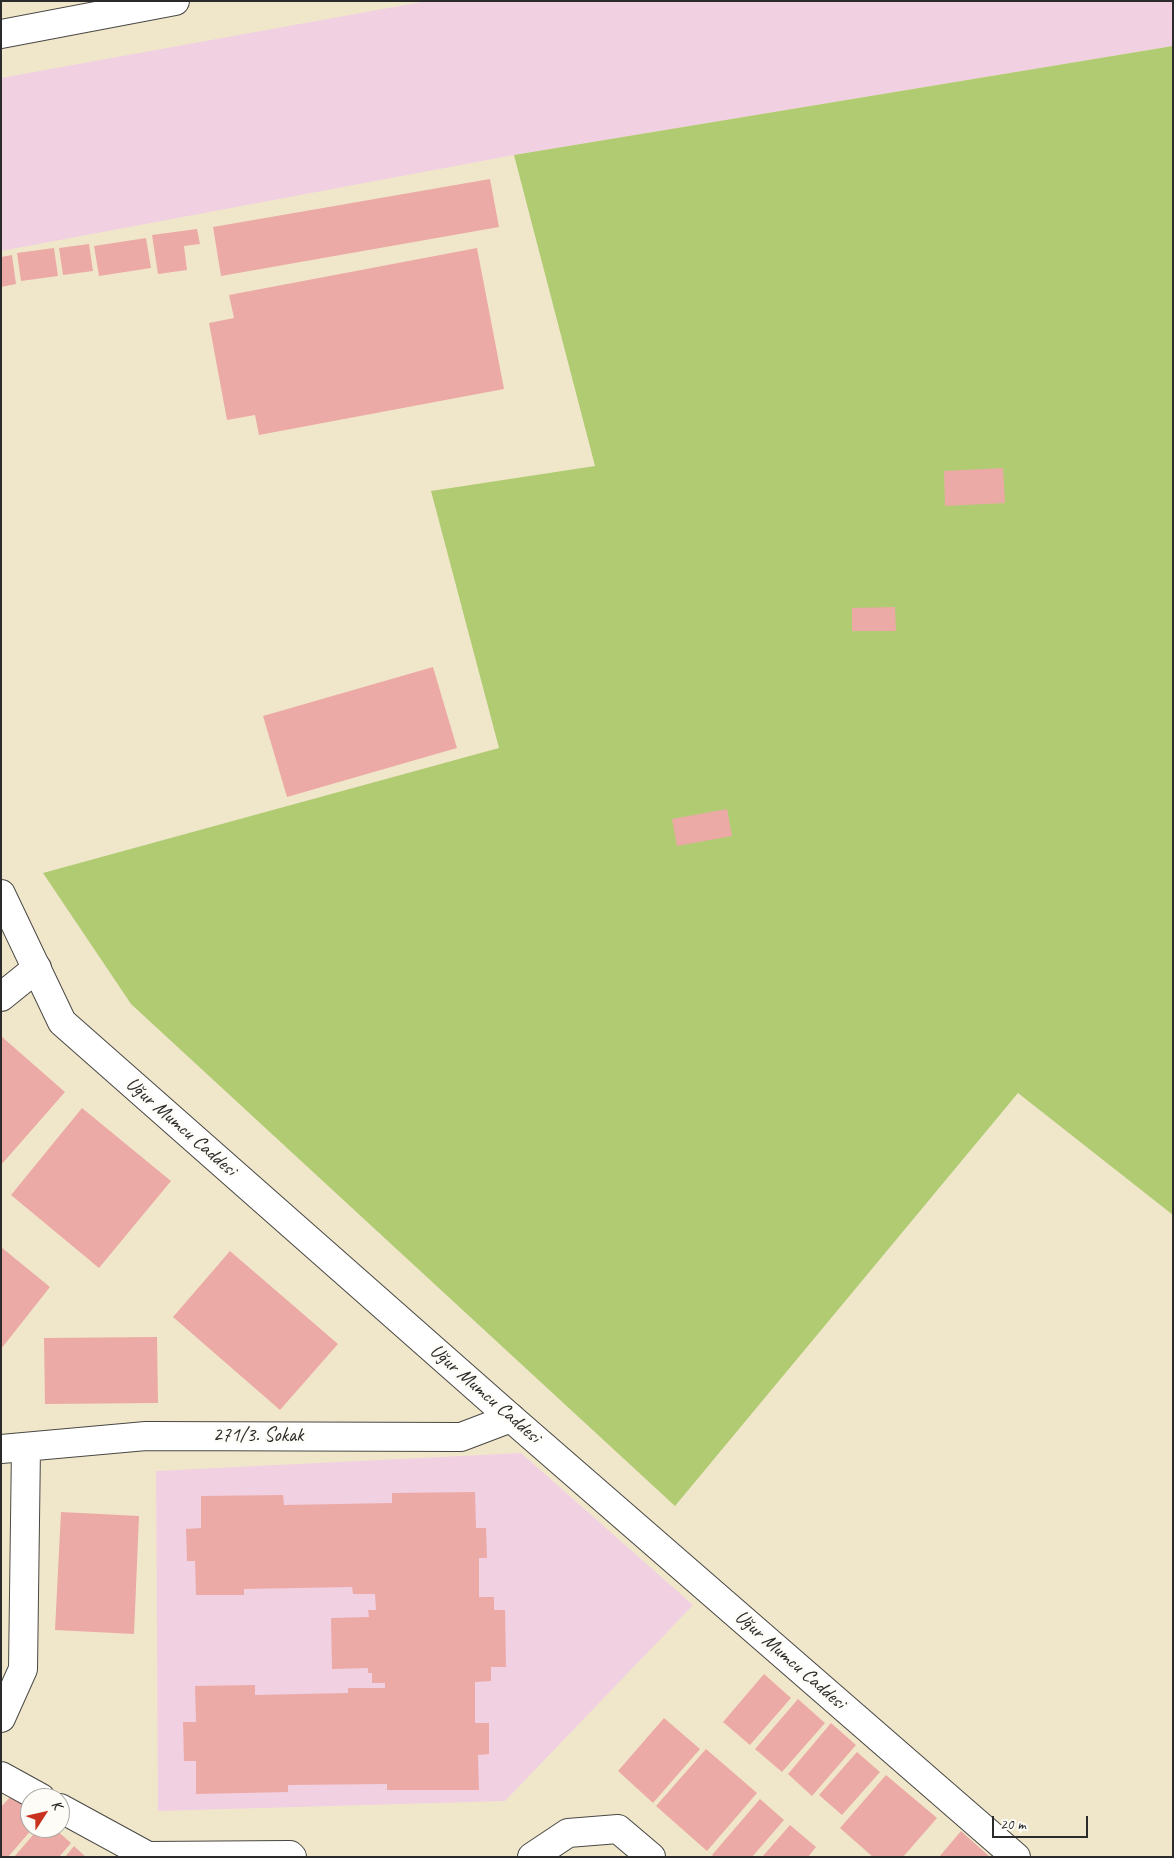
<!DOCTYPE html>
<meta charset="utf-8">
<style>
body{margin:0}
#map{position:relative;width:1174px;height:1858px;overflow:hidden;background:#f0e7cb;font-family:Caveat,sans-serif}
canvas{display:block}
.frame{position:absolute;inset:0;border:2px solid #2b2b2b;pointer-events:none}
.north{position:absolute;left:20px;top:1788px;width:50px;height:50px;box-sizing:border-box;background:#fdfcf7;border:1px solid #a9a8a5;border-radius:50%;rotate:55deg;font-size:14px;font-weight:700;line-height:20px;text-align:center;color:#2b2b2b}
.north::after{content:'';display:block;margin:auto;width:18px;height:22px;background:#c8321e;clip-path:polygon(50% 0,100% 100%,50% 72%,0 100%)}
.scale{position:absolute;left:992px;top:1816px;width:96px;height:22px;box-sizing:border-box;border:2px solid #2b2b2b;border-top:0;padding-left:6px;font-size:15px;line-height:18px;white-space:nowrap;color:#2b2b2b;-webkit-text-stroke:4px #fdfcf7;paint-order:stroke}
</style>
<div id="map">
<canvas width="1174" height="1858"></canvas>
<div class="frame"></div>
<div class="north">K</div>
<div class="scale">20 m</div>
</div>
<script>
const ctx = document.querySelector('canvas').getContext('2d');
ctx.lineJoin = 'round';
function fillPath(path, color) { ctx.fillStyle = color; ctx.fill(path, 'evenodd'); }
function stroke(path, color, width, dash) { ctx.strokeStyle = color; ctx.lineWidth = width; ctx.lineCap = dash ? 'butt' : 'round'; ctx.setLineDash(dash || []); ctx.stroke(path); }
function label(font, color, halo, rows, align = 'center') {
  ctx.font = font + ' Caveat,sans-serif'; ctx.lineWidth = 5; ctx.setLineDash([]); ctx.textBaseline = 'middle'; ctx.strokeStyle = halo; ctx.fillStyle = color; for (const [text, x, y, turn = 0] of rows) {
    ctx.save(); ctx.translate(x, y); ctx.rotate((+turn || 0) * Math.PI / 180); ctx.textAlign = isNaN(turn) ? turn : align; if (halo) ctx.strokeText(text, 0, 0); ctx.fillText(text, 0, 0); ctx.restore();
  }
}
const built = new Path2D(`
 M427,1H1173V46L514,155L1,251V78Z
 M521,1453L693,1605L505,1801L158,1811L156,1471Z`);
const green = new Path2D(`
 M1173,46V1215L1018,1093L675,1506L131,1004L43,873L499,748L431,491L595,466L514,155Z`);
const building = new Path2D(`
 M490,179L499,227L221,276L213,227Z
 M197,229L200,244L184,246L187,270L158,274L152,235Z
 M146,238L151,268L99,276L94,246Z
 M89,244L93,271L63,275L59,248Z
 M54,248L58,276L21,281L17,253Z
 M477,248L504,389L259,435L255,415L227,420L209,323L234,318L229,295Z
 M12,255L16,284L1,287V257Z
 M1003,468L1005,503L945,506L944,471Z
 M895,607L896,631H852V608Z
 M433,667L457,748L287,797L263,716Z
 M727,809L732,836L677,846L672,819Z
 M1,1036L65,1092L1,1165Z
 M82,1108L171,1181L99,1268L11,1195Z
 M1,1247L50,1287L1,1349Z
 M230,1251L338,1344L280,1410L173,1317Z
 M157,1337L158,1403L45,1404L44,1338Z
 M475,1492L476,1528H486L487,1558H479V1597H494V1610H505L506,1667H491V1681L475,1682V1723H489V1754L478,1755L479,1790H387V1784L288,1785V1792L196,1794V1761H184L183,1722H196L195,1686L255,1685V1695L348,1693V1688H385V1683H372V1673H368V1668L332,1669L331,1618L369,1617L368,1610H376L375,1594H353L352,1587L244,1589V1595H196L195,1561H187L186,1529L201,1528V1496L283,1495L284,1505L392,1503V1493Z
 M61,1512L139,1516L134,1634L55,1630Z
 M764,1674L791,1698L750,1745L723,1722Z
 M798,1699L825,1723L782,1772L755,1749Z
 M664,1718L700,1749L653,1803L618,1771Z
 M831,1723L856,1745L812,1796L788,1774Z
 M706,1749L757,1793L707,1851L656,1806Z
 M857,1752L880,1772L842,1815L819,1795Z
 M886,1775L937,1818L903,1857H873L840,1828Z
 M12,1795L30,1811V1828H33L8,1857H1V1807Z
 M760,1799L784,1820L752,1857H714L712,1855Z
 M790,1825L816,1847L808,1857H762Z
 M39,1828H54L71,1843L59,1857H14Z
 M961,1831L990,1857H939Z
 M74,1846L86,1857H65Z`);
const minor = new Path2D(`
 M1,34L175,1
 M1,997L37,968
 M1,1449L146,1436L461,1437L511,1418
 M1,1718L23,1669L26,1447
 M1,1776L41,1798
 M60,1808L148,1856L290,1855L292,1857
 M532,1857L568,1833L618,1829L651,1857`);
const major = new Path2D(`
 M1,894L62,1022L511,1418L1016,1857`);
const streetNames = [
 ["Uğur Mumcu Caddesi",181,1127,41],
 ["Uğur Mumcu Caddesi",485,1394,41],
 ["271/3. Sokak",258,1436],
 ["Uğur Mumcu Caddesi",790,1660,41]
];
fillPath(built, '#f1d0e2');
fillPath(green, '#b0cb72');
fillPath(building, '#ecaaa6');
stroke(minor, '#494743', 30);
stroke(major, '#494743', 30);
stroke(minor, '#fff', 28);
stroke(major, '#fff', 28);
label('20px', '#2b2b2b', '#fdfcf7', streetNames);
</script>
